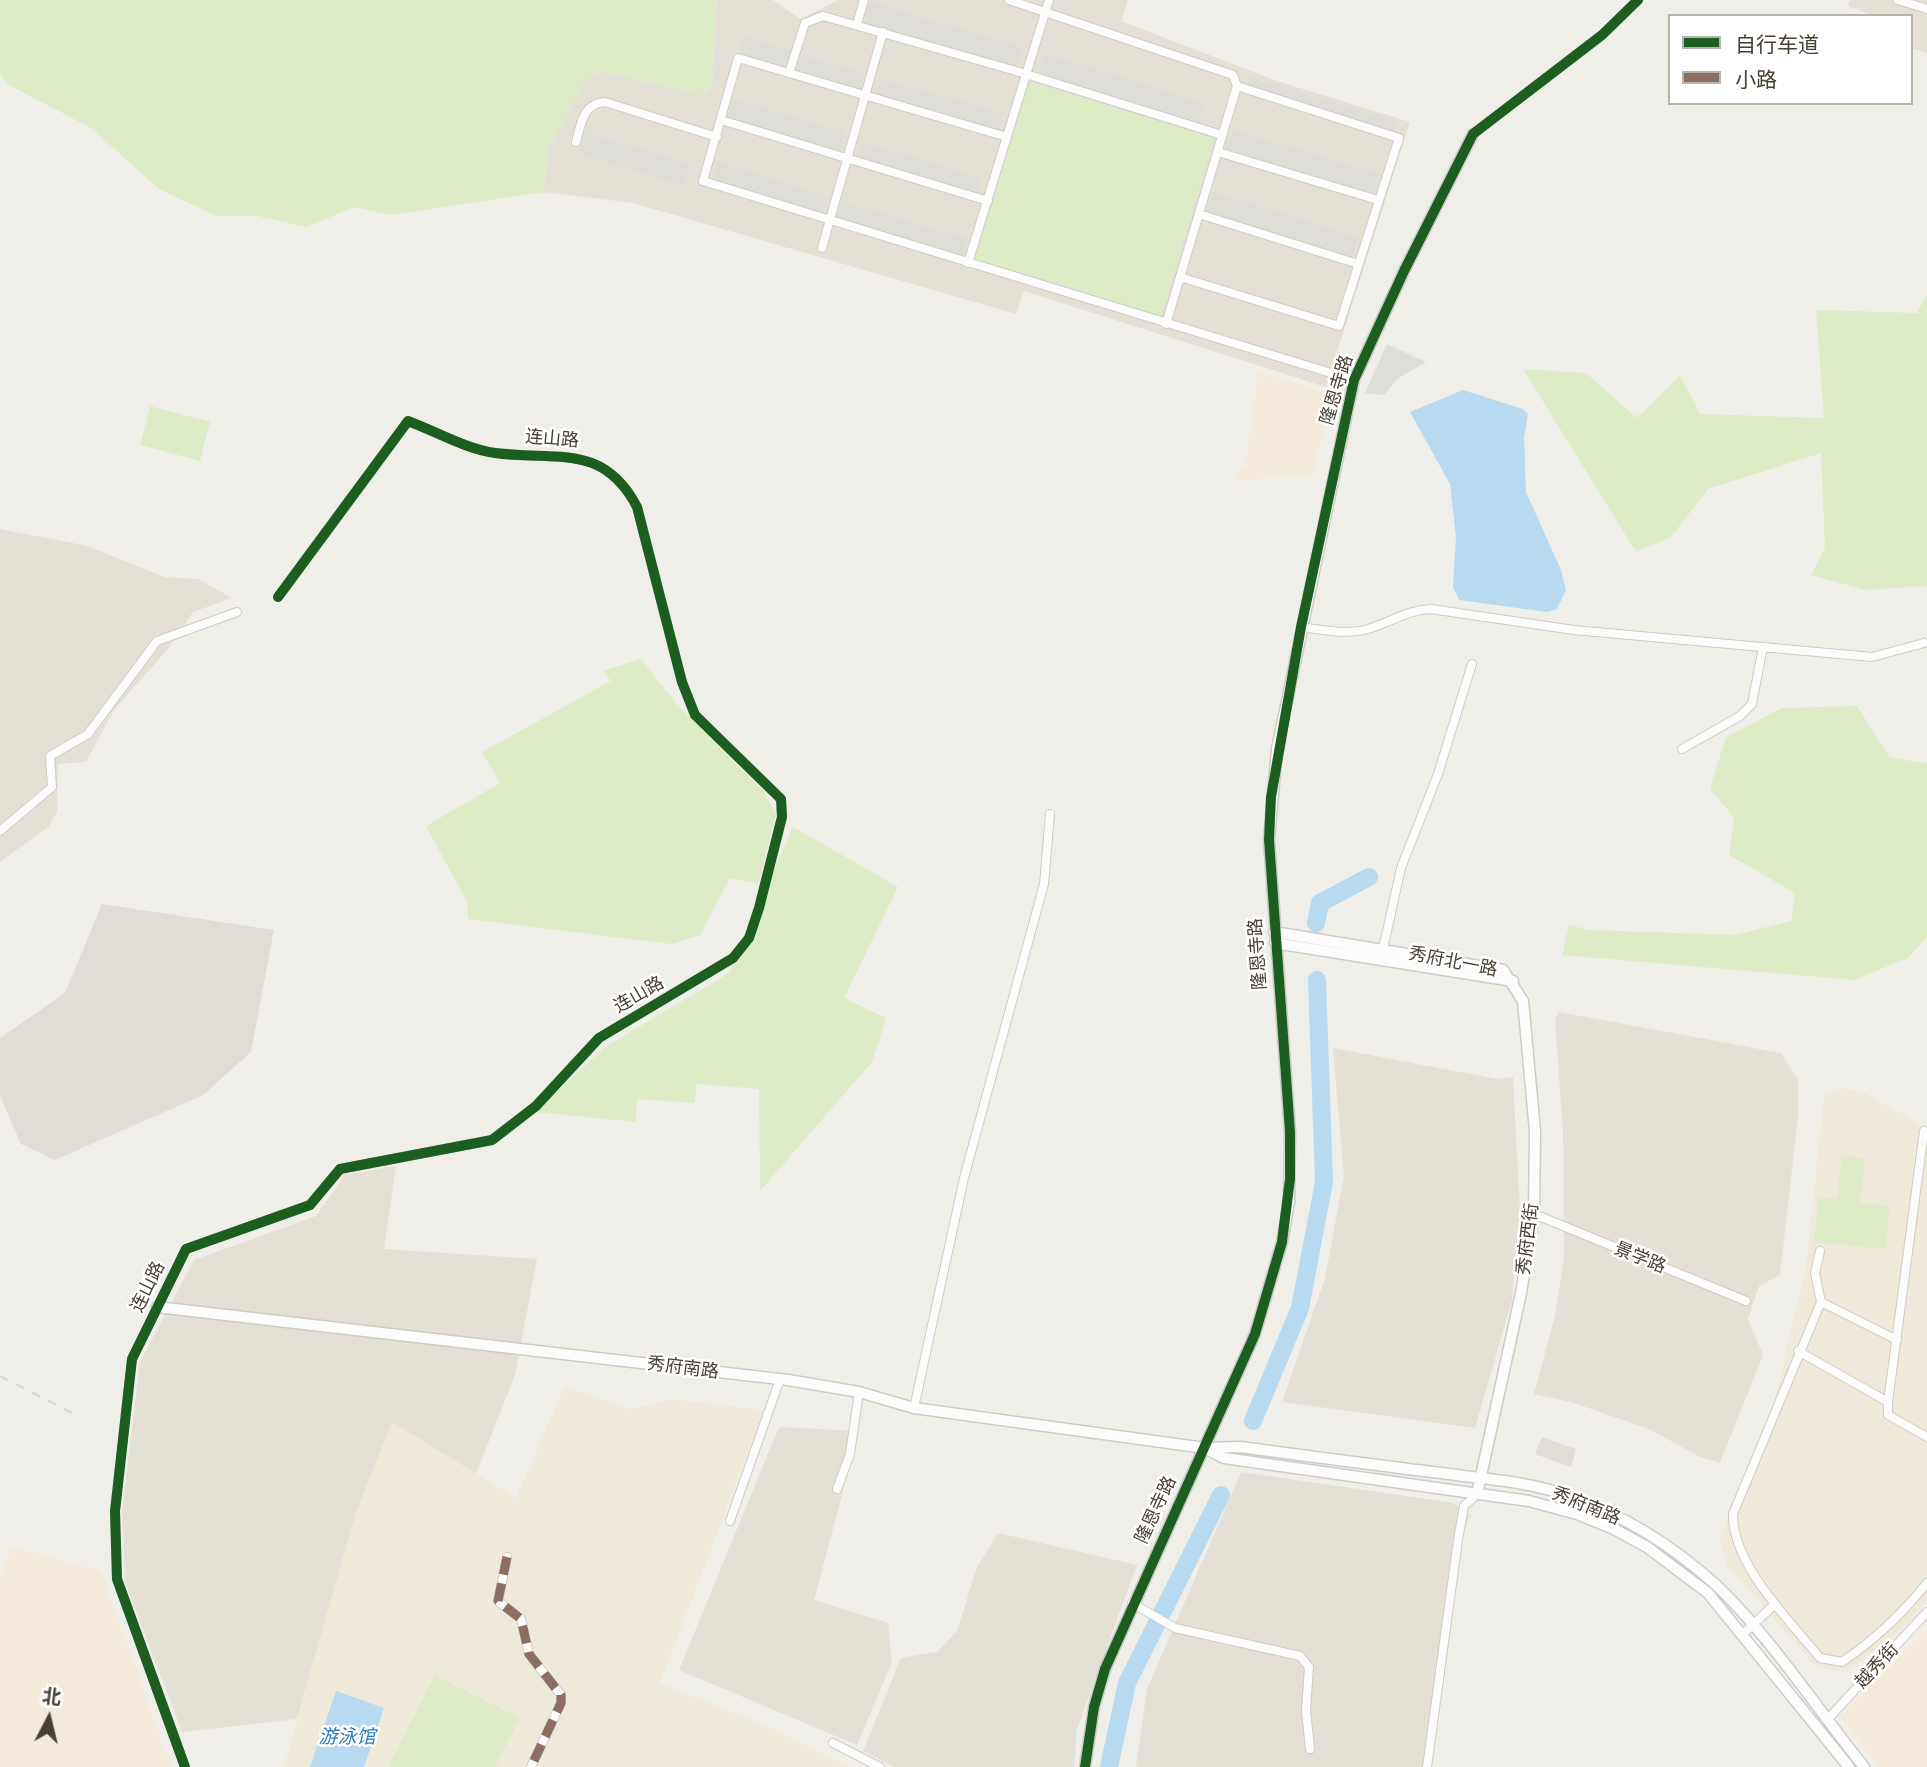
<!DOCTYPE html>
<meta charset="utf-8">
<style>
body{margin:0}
#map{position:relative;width:1927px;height:1767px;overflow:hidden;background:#f0eee8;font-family:Montserrat,"Noto Sans SC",sans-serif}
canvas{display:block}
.legend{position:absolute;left:1668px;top:14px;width:245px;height:91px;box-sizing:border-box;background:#fff;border:2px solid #b5b3ae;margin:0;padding:9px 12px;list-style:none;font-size:21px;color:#474035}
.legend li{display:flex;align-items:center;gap:14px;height:35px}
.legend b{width:35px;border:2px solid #b5b3ae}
.north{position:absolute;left:14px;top:1683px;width:70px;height:70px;-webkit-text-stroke:5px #fff;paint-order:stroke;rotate:7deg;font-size:19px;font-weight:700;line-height:28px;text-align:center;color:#474035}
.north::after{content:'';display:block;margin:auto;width:24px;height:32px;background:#474035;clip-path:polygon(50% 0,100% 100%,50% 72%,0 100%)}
</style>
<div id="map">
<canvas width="1927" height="1767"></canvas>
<ul class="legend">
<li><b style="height:9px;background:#1b5e20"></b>自行车道</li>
<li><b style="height:9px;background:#8d6e63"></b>小路</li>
</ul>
<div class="north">北</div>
</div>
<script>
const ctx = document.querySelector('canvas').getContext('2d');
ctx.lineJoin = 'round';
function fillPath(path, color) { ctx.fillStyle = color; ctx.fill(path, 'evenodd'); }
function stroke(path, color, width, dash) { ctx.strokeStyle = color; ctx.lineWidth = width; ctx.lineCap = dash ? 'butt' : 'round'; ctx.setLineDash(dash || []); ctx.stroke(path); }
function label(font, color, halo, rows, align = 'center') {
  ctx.font = font + ' Montserrat,"Noto Sans SC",sans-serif'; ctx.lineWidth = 5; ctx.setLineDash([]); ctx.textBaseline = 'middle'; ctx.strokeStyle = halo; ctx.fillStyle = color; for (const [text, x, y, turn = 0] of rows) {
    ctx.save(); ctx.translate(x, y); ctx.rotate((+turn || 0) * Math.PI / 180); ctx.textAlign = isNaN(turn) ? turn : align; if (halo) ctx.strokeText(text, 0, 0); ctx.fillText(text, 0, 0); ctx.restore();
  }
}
const residential = new Path2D(`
 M717,0H773L800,19L838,0H1128L1121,21L1277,81L1410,122L1326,387L1024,291L1016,314L633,203L544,192L547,152L585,79L602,71L702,95L712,86Z
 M1850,0H1927V53L1911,48V16H1874L1848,6Z
 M0,529L88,546L164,577L198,579L232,598L193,612L168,649L114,710L86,762L58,764L57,812L49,826L0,862Z
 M1559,1012L1781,1053L1798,1080V1116L1780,1275L1759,1286L1748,1319L1763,1355L1720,1463L1700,1457L1649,1429L1571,1402L1534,1394L1555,1316L1564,1256L1563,1132L1555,1018Z
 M1333,1048L1497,1079L1513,1077L1520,1213L1512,1300L1475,1428L1282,1402L1325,1278L1344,1176Z
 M396,1166L384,1249L537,1259L515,1375L476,1474L392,1423L356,1513L297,1719L182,1732L125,1582L122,1512L140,1362L194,1260L316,1216L345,1175Z
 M779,1427L859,1431L814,1600L888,1623L892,1662L857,1745L679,1670Z
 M1241,1472L1454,1503L1471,1515L1464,1530L1432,1767H1136L1147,1689Z
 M998,1533L1137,1565L1077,1729L1074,1767H894L863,1751L901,1658L937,1652L957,1631L977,1567Z`);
const commercial = new Path2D(`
 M1258,372L1332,394L1313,474L1232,481L1238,468L1245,469Z
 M12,1547L101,1571L171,1767H0V1579Z
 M1927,1629V1767H1880L1840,1717Z`);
const industrial = new Path2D(`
 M102,904L274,930L251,1052L203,1095L55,1160L21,1144L0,1096V1038L65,993Z
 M1542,1437L1576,1449L1571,1467L1535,1454Z`);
const education = new Path2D(`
 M1839,1088L1865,1093L1927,1128V1600L1904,1627L1847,1672L1817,1668L1727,1565L1720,1539L1774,1403L1806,1268L1824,1095Z
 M565,1386L630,1409L672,1399L764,1410L660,1683L780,1732L850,1767H284L356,1513L392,1422L516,1498Z`);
const green = new Path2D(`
 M0,0H717L712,86L702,95L602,71L585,79L547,152L544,192L390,215L354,207L306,227L258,216H216L159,189L91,128L7,84L0,74Z
 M1030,82L1214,138L1161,316L975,259Z
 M1927,294V586L1865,590L1811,575L1825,548L1821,453L1708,489L1671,537L1636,552L1523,369L1586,373L1637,418L1680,375L1700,414L1824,418L1816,310L1917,313Z
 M150,406L210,422L200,461L140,445Z
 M641,659L675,702L764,792L776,814L758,884L730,878L700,935L672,944L468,919L467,902L426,826L500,783L482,752L611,681L603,671Z
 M1857,706L1890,758L1927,763V937L1908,958L1854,980L1562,955L1569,925L1590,930L1734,935L1791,921L1795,893L1729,855L1734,818L1710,788L1726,737L1782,708Z
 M793,827L898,887L844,998L886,1018L872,1062L760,1191L759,1089L697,1084L694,1103L637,1099L636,1122L535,1112L605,1047L729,973Z
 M1842,1156L1865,1158L1860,1202L1890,1206L1885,1249L1814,1242L1819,1198L1837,1199Z
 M435,1675L520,1718L495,1767H388Z`);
const parking = new Path2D(`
 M870,2L1023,47L1016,71L863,26Z
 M744,37L865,74L859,95L738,58Z
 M1045,53L1205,104L1197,128L1037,77Z
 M1251,77L1397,122L1392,136L1247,90Z
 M881,79L1003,113L996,134L875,100Z
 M734,99L845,132L838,156L727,122Z
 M1234,130L1379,174L1372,198L1225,155Z
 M585,132L691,164L684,186L579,154Z
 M863,142L981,178L975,197L857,161Z
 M718,162L826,195L820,216L712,183Z
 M1213,192L1358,237L1351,261L1205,216Z
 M840,201L967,239L961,260L834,222Z
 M1387,344L1426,362L1397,379L1384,395L1365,393Z`);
const water = new Path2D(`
 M1463,390L1523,409L1528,414L1524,438L1526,492L1561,570L1566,590L1557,609L1547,612L1459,600L1453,587L1456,537L1450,484L1410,412Z
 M336,1691L384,1708L364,1767H310Z`);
const river = new Path2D(`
 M1316,923L1320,903L1369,877
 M1253,1421L1300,1308L1324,1182L1317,980
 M1109,1767L1127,1683L1221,1495`);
const minor = new Path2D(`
 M1009,0L1233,75L1237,86L1166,324
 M1898,0L1927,9
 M857,24L864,0
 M789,73L805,23L823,16L1016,71L1222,135
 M721,120L988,201
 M1473,134L1602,35L1638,0
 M1007,137L738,58L703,181L1354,380
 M576,142C581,124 583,103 605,102L717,137
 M1218,152L1378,200
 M1199,214L1358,264
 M822,248L883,32
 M968,263L1049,0
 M1180,277L1339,326L1399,138L1237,86
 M1301,627C1322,630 1347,635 1368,629C1391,622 1407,610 1431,609L1574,630L1872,657L1924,643
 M1682,749L1740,716L1752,704L1763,647
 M0,831L52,787L50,756L88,734L157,641L237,612
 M1383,949L1401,868L1438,774L1472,664
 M1534,1214L1746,1301
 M1820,1251L1815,1273L1821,1302L1733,1514C1732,1564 1789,1620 1820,1658L1842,1662C1876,1639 1902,1614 1927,1583
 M1821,1302L1897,1340
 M1798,1351L1888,1402L1924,1131
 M1888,1402V1415L1927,1437
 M914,1408L964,1178L1044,884L1050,814
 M837,1489L850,1454L859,1392
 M730,1521L780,1379
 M507,1557L498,1601L521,1619L529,1654L561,1695V1703L531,1767
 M1132,1603L1175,1628L1300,1656L1309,1667L1306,1710L1310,1749
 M1743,1634L1775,1604
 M1827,1720L1927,1612
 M833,1743L880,1767
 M185,1767L117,1579L115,1511L132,1359L186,1249L310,1205L340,1169L492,1140L536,1106L599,1038L733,958L749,938L759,908L782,817L781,799L695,715L682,682L637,507C603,442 555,461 495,453C466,449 435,431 408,421L278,597
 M1427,1767L1458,1540L1464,1506L1477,1494`);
const tertiary = new Path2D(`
 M1274,932L1503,970L1523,1001L1535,1131L1534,1214L1521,1293L1477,1494
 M1275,943L1513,981
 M157,1307L788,1380L859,1392L914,1408L1205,1448L1240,1447C1307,1456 1374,1465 1441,1473C1482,1479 1527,1481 1566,1495C1622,1514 1673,1546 1716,1585C1768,1634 1818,1710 1864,1767
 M1207,1449L1224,1458L1529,1501L1577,1514L1612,1528L1647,1547L1708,1593L1849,1767
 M1085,1767L1094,1707L1105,1669L1255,1334L1282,1242L1289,1202L1290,1132L1269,840L1277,749L1354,380L1404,271L1473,134`);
const rail = new Path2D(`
 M0,1376L78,1416`);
const quiet = new Path2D(`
 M507,1557L498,1601L521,1619L529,1654L561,1695V1703L531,1767`);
const cycleway = new Path2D(`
 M185,1767L117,1579L115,1511L132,1359L186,1249L310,1205L340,1169L492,1140L536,1106L599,1038L733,958L749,938L759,908L782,817L781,799L695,715L682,682L637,507C603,442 555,461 495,453C466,449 435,431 408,421L278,597
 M1085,1767L1094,1707L1105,1669L1255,1334L1282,1242L1290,1179V1132L1269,840L1271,797L1301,627L1354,380L1404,271L1473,134L1602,35L1638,0`);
const streetNames = [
 ["隆恩寺路",1337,390,-73],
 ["连山路",552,439,5],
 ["隆恩寺路",1258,954,-94],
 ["秀府北一路",1453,962,11],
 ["连山路",639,995,-30],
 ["秀府西街",1528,1239,-83],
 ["景学路",1640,1258,22],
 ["连山路",148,1287,-64],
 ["秀府南路",683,1368,7],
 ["秀府南路",1586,1506,22],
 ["隆恩寺路",1156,1510,-65],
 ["越秀街",1877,1666,-47]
];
const waterNames = [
 ["游泳馆",347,1737]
];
fillPath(residential, '#e5e0d5');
fillPath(commercial, '#f4eada');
fillPath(industrial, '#e0ddd6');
fillPath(education, '#efe9da');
fillPath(green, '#ddecc7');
fillPath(parking, '#dfddd8');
fillPath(water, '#b7daf0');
stroke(river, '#b7daf0', 18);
stroke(minor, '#ceccc6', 10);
stroke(tertiary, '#ceccc6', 13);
stroke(minor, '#fdfcfc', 8);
stroke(tertiary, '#fdfcfc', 10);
stroke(rail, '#d9d9d8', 2.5, [9, 9]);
stroke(quiet, '#8d6e63', 9, [18, 9]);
stroke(cycleway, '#1b5e20', 10);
label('18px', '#474035', '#fff', streetNames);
label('italic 19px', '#297bb8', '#fff', waterNames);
</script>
